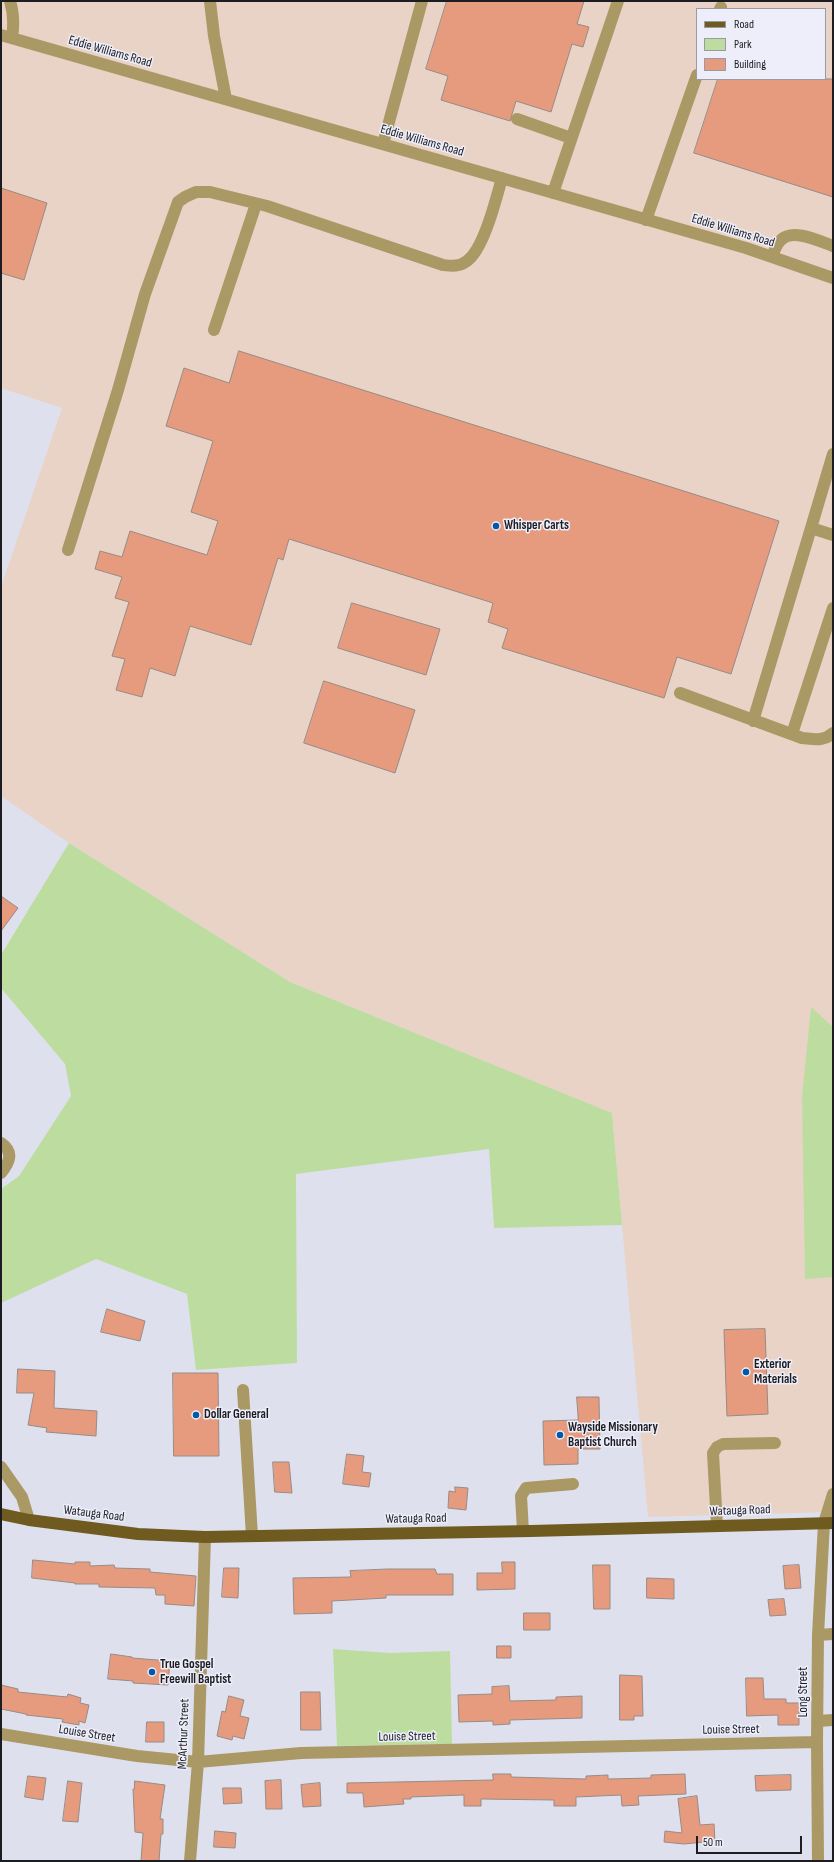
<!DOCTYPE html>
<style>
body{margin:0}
#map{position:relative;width:834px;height:1862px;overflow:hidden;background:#dfe0ed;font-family:"Sofia Sans Condensed",sans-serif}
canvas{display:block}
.frame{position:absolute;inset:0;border:2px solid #1c1c21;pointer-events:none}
.legend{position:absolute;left:696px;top:8px;width:130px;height:72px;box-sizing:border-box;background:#edeefa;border:1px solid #999aa3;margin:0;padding:5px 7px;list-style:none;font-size:12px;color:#1c1c21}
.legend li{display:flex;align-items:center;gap:8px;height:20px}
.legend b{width:20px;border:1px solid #999aa3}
.scale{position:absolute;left:696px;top:1836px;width:106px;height:18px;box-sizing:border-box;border:2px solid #1c1c21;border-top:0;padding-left:5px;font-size:12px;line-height:14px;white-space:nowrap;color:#1c1c21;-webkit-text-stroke:3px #edeefa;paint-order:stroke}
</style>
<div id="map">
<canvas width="834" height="1862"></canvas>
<div class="frame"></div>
<ul class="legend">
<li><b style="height:5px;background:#6f5b20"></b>Road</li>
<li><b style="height:11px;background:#bddda0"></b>Park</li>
<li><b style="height:11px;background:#e69b7e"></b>Building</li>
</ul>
<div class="scale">50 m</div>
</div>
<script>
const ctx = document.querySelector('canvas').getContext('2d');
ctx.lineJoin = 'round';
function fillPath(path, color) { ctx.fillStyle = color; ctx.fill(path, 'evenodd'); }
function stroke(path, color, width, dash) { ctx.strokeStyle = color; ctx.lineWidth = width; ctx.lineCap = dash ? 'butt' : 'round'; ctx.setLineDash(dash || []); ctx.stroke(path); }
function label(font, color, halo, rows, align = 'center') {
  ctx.font = font + ' "Sofia Sans Condensed",sans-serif'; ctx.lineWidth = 3; ctx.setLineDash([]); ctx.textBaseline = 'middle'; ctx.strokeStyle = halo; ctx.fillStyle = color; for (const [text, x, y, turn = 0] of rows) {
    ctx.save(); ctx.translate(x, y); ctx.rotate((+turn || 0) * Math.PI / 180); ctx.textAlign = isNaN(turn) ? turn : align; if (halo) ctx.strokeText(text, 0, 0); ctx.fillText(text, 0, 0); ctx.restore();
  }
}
const industrial = new Path2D(`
 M1,1H833V1512L648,1517L612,1113L290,982L69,843L1,796V587L62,408L1,388ZM697,9H825V79H697Z`);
const green = new Path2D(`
 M69,843L290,982L612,1113L622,1225L494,1228L489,1149L296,1174L297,1363L196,1370L187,1294L96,1259L1,1303V1189L19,1176L71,1096L65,1064L1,988V955Z
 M811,1007L833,1027V1277L805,1279L802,1097Z
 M333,1649L390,1653L450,1651L452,1744L337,1746Z`);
const building = new Path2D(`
 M447,1H584L577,24L589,27L583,47L572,44L551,112L516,101L510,121L441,100L448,76L426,69Z
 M718,79H833V197L694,153Z
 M1,188L47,203L24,280L1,273Z
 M239,351L779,521L731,674L677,657L664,698L502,648L508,629L488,622L493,603L289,539L283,560L278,558L251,645L190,626L175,676L150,668L142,697L116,690L125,659L112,656L129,602L115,598L122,577L95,569L100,551L122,557L130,531L207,555L218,521L191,512L213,441L166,426L184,368L229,383Z
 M352,603L440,629L426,675L338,648Z
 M324,681L415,710L395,773L304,743Z
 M1,896L18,908L1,931Z
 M107,1309L145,1321L140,1341L101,1332Z
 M765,1329L768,1414L727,1416L724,1330Z
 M18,1369L55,1371L54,1408L97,1411L96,1436L46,1432L47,1428L28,1425L34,1393H17Z
 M173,1373H218L219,1456H174Z
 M577,1397H599L600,1449H578V1464L544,1465L543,1421L578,1420Z
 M347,1454L364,1456L362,1472L371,1473L369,1487L343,1484Z
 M273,1462H289L292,1493L275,1492Z
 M455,1487L468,1488L466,1510L448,1508L449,1491L455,1492Z
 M33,1560L75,1564V1562H90V1566L114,1565L115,1568L150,1569V1572L196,1576L194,1606L165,1604V1595H156L155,1588L99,1587V1584H75V1583L32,1578Z
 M502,1562H515V1589L477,1590V1573H502Z
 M593,1565H610V1609H594Z
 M799,1565L801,1588L785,1589L783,1566Z
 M224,1568H239L238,1598L222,1597Z
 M388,1569H435L437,1574H453V1595H386V1598L332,1601V1613L294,1614L293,1578L351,1577L350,1571Z
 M647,1578L674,1579V1599L647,1598Z
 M784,1599L786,1615L770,1616L768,1600Z
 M524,1613H550V1630H524Z
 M497,1646H511V1658H497Z
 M111,1654L132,1657V1658L170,1661L168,1685L133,1683V1681L108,1679Z
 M620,1675L642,1676L643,1716H634V1720H620Z
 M746,1678H763L764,1699H786V1703H799V1725H778V1715L747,1716Z
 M1,1685L18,1689V1692L67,1697L68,1694L81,1698L80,1703L89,1705L85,1723L79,1721V1725L62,1722L63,1719L26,1715V1714L1,1709Z
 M509,1686L510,1701L556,1700V1697L582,1696V1718L510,1720V1724L493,1725V1721L459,1722L458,1695L492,1694V1687Z
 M301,1692H320L321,1730H301Z
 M229,1696L244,1700L240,1716L249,1718L244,1739L233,1736L232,1740L217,1736L222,1711L225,1712Z
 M147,1722H164V1742H146Z
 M493,1774H511V1777L586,1779V1776L608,1775V1779L651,1778V1775L685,1774L686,1794L638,1796L639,1805L622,1806L621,1795L576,1797V1806H554V1800L481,1799V1806H464V1795L411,1797V1799H403L404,1804L364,1807L363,1793H347V1783L493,1780Z
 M791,1775V1790L756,1791L755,1776Z
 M28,1776L46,1778L43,1800L25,1797Z
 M281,1780L282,1809H266L265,1781Z
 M68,1781L82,1783L78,1822L63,1821Z
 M135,1781L165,1785L160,1819H163V1834H161L159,1861H141L143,1833L135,1832L133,1789H134Z
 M320,1783L321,1806L303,1807L301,1785Z
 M223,1788H241L242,1803L224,1804Z
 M697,1796L700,1825L714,1824L715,1841L684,1844L664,1842L665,1831L682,1833L678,1799Z
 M215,1831L236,1833L235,1848L214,1847Z`);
const minor = new Path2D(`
 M10,1C14,14 14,25 12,38
 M210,1L214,36L226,99
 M720,9L721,7
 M1,35L746,248L833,278
 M517,119L571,138
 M383,144L422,1
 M553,193L618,1
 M646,220L697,75
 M772,257C774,252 776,244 781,240C793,228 819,241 833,246
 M214,330L256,204
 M811,528L833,454
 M68,550L118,390L145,294L178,202L185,197L196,192H210L267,206L443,265C452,266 459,267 467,261C484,249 496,199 502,178
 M680,693L802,738C814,739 823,742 833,733
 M753,721L811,528L833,535
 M792,734L833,608
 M1,1143C14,1152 10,1162 1,1173
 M243,1390L252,1536
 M1,1467L22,1497L29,1520
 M717,1526L713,1453L717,1447L723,1444L775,1443
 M523,1531L521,1496L526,1488L573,1484
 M818,1635L833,1634
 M818,1721L833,1720
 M1,1734L137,1756L198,1762L301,1753L817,1742
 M190,1861L198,1762L205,1537
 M818,1861L817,1742L818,1635L824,1523L833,1494`);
const major = new Path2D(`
 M1,1514L29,1520L138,1534L205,1537L531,1531L833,1523`);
const markers = [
 [496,526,4,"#0059a7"],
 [746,1372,4,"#0059a7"],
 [196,1415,4,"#0059a7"],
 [560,1435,4,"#0059a7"],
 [152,1672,4,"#0059a7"]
];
const streetNames = [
 ["Eddie Williams Road",110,52,16],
 ["Eddie Williams Road",422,141,16],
 ["Eddie Williams Road",733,231,17],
 ["Watauga Road",740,1511,-2],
 ["Watauga Road",94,1514,7],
 ["Watauga Road",416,1519,-1],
 ["Long Street",804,1692,-90],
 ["Louise Street",731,1730,-1],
 ["Louise Street",87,1734,9],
 ["McArthur Street",184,1734,-88],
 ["Louise Street",407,1737,-1]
];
const poiNames = [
 ["Whisper Carts",504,526],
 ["Exterior",754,1365],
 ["Materials",754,1380],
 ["Dollar General",204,1415],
 ["Wayside Missionary",568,1428],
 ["Baptist Church",568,1443],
 ["True Gospel",160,1665],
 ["Freewill Baptist",160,1680]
];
fillPath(industrial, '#e9d3c6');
fillPath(green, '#bddda0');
fillPath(building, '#e69b7e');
stroke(building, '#978b86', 1);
stroke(minor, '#aa9865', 12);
stroke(major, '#6f5b20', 12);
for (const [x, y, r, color] of markers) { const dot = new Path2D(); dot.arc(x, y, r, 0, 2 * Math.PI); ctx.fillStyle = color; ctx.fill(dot); stroke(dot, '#edeefa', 1.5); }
label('13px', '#1c1c21', '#edeefa', streetNames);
label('bold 13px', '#1c1c21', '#edeefa', poiNames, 'left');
</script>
